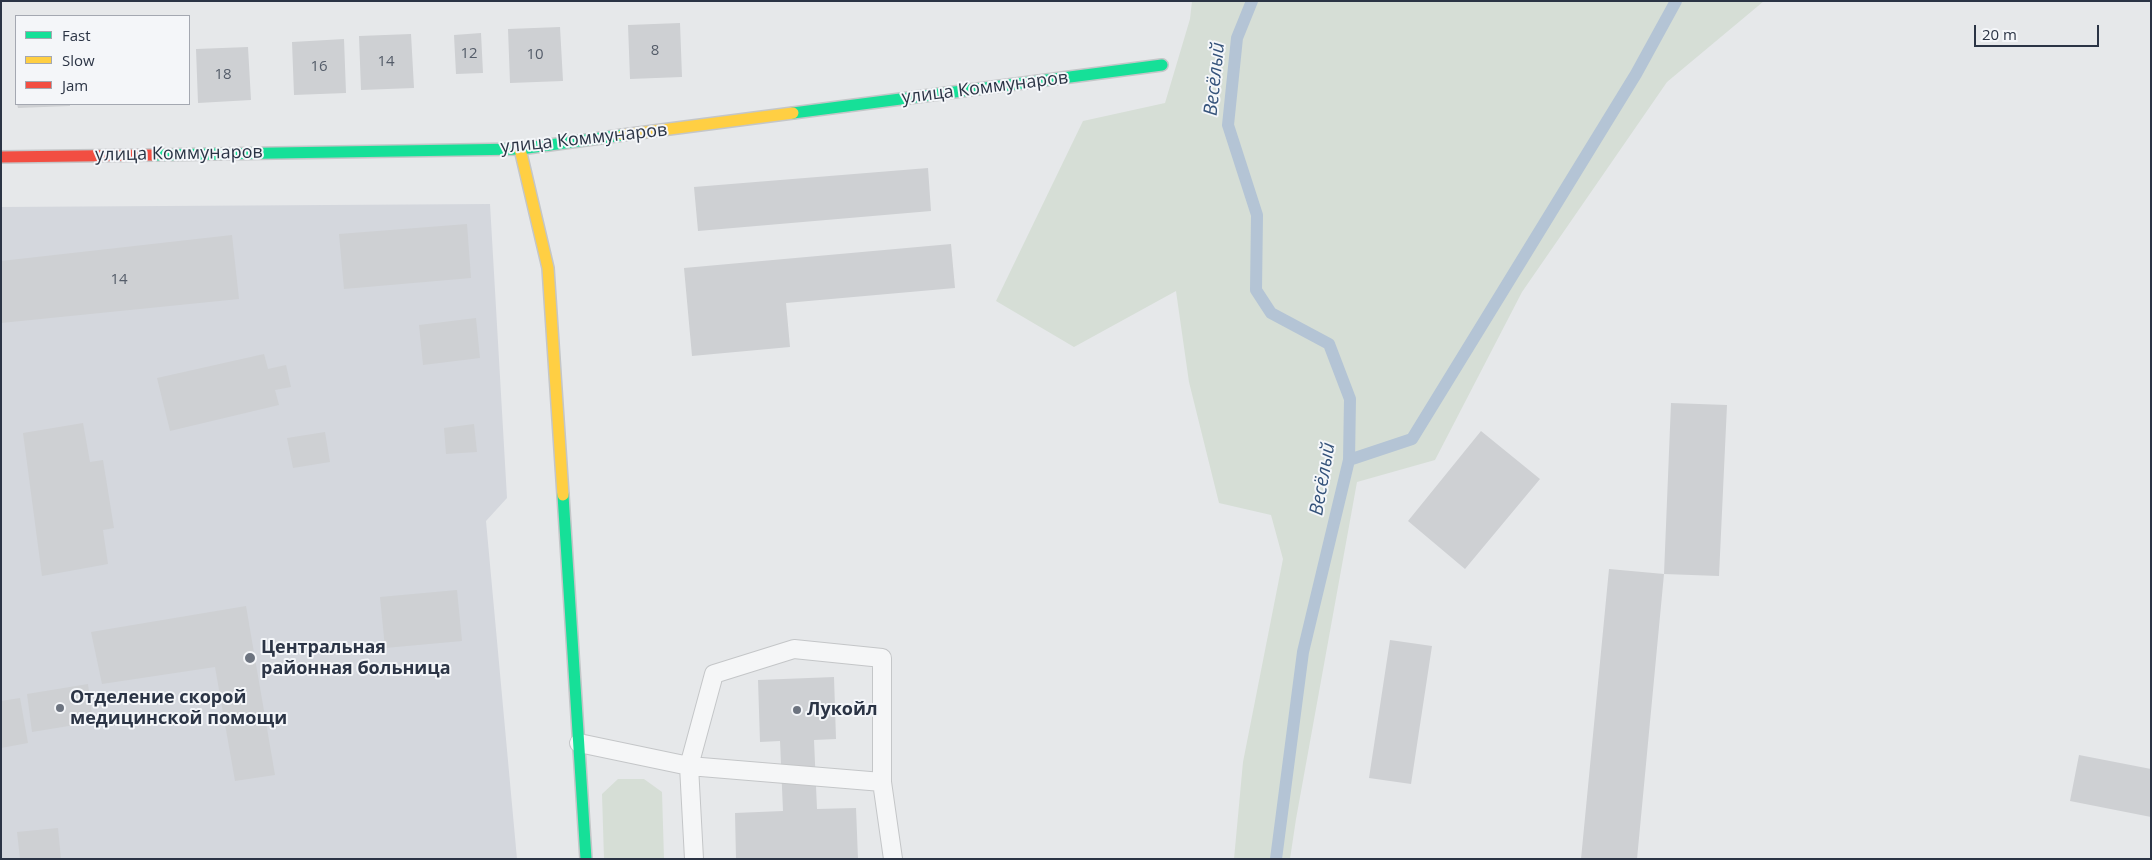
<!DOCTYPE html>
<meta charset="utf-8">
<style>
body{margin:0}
#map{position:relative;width:2152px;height:860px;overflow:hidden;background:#e6e8ea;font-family:"Open Sans",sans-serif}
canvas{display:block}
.frame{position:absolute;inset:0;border:2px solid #2b3445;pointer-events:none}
.legend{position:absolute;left:15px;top:15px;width:175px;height:90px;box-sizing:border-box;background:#f4f6f9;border:1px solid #a4a8b1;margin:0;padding:6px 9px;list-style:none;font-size:15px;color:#2b3445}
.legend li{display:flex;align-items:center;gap:10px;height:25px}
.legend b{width:25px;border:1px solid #a4a8b1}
.scale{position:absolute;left:1974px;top:25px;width:125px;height:22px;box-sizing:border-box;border:2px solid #2b3445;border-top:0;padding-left:6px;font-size:15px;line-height:18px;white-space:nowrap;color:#2b3445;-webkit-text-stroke:4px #f4f6f9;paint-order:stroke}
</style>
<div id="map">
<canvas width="2152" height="860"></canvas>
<div class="frame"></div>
<ul class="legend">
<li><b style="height:6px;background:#16e098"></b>Fast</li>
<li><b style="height:6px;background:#ffcf43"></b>Slow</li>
<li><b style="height:6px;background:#f24e42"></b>Jam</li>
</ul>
<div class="scale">20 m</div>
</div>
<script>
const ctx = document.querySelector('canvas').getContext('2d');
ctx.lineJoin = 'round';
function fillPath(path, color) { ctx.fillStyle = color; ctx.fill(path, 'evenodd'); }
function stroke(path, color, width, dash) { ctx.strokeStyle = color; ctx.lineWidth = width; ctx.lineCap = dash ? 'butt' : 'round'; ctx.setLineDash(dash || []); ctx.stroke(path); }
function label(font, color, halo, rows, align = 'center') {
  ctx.font = font + ' "Open Sans",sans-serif'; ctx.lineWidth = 4; ctx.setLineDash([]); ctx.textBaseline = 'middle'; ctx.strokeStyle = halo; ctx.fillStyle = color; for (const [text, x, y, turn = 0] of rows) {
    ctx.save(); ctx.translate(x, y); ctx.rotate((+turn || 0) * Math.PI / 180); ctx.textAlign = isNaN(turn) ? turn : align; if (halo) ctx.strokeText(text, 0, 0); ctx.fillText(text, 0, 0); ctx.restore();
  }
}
const built = new Path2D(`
 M490,204L507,498L486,521L517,859H1V207Z`);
const green = new Path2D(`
 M1192,1H1764L1667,82L1522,292L1435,460L1357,482L1296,819L1290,859H1234L1243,762L1283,559L1271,515L1219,503L1189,382L1176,291L1074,347L996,301L1083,121L1165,103L1190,19Z
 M618,779H644L662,792L664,859H604L602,794Z`);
const stream = new Path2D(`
 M1252,1L1237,38L1228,125L1257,215L1256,290L1271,313L1329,344L1350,399L1349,460L1303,652L1276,859
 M1349,460L1412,439L1636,74L1676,1`);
const building = new Path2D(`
 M680,23L682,77L630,79L628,25Z
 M560,27L563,81L510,83L508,29Z
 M481,33L483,73L456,74L454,35Z
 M411,34L414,88L361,90L359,36Z
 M344,39L346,93L294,95L292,42Z
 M248,47L251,100L198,103L196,49Z
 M17,104H70V106L18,108Z
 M928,168L931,211L698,231L694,187Z
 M467,224L471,278L344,289L339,234Z
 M232,235L239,299L1,323V261Z
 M951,244L955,288L786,303L790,347L692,356L684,268Z
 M476,318L480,358L423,365L419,325Z
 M264,354L268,369L286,365L291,387L275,390L279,405L170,431L157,378Z
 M1671,403L1727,405L1719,576L1664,574Z
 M83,423L90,462L103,460L114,528L103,530L108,564L42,576L23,433Z
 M474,424L477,452L446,454L444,428Z
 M1481,431L1540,479L1465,569L1408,521Z
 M325,432L330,462L293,468L287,438Z
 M1609,569L1664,574L1637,859H1581Z
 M457,590L462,641L385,648L380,597Z
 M246,606L275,775L235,781L215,667L102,684L91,632Z
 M1390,640L1432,646L1411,784L1369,778Z
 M834,677L836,739L814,740L817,809L856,808L858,859H736L735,813L783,811L780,741L760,742L758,680Z
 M88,684L93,722L32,732L27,694Z
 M20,698L28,743L1,748V701Z
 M2079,755L2151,769V817L2070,801Z
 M58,828L61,859H20L17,832Z`);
const lane = new Path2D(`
 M579,743L689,766L882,782
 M694,859L689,766L714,674L794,649L882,658V782L893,859`);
const fast = new Path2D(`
 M793,113L1162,65
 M154,155L520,149L623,135
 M563,495L586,859`);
const slow = new Path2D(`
 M623,135L793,113
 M520,149L548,268L563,495`);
const jam = new Path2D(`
 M1,157L154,155`);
const markers = [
 [250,658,6,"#6c737f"],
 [60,708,5,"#6c737f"],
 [797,710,5,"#6c737f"]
];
const numberNames = [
 ["8",655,51],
 ["12",469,54],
 ["10",535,55],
 ["14",386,62],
 ["16",319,67],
 ["18",223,75],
 ["14",119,280]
];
const streetNames = [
 ["улица Коммунаров",985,88,-7],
 ["улица Коммунаров",584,139,-6],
 ["улица Коммунаров",179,154,-1]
];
const poiNames = [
 ["Центральная",261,648],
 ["районная больница",261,669],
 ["Отделение скорой",70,698],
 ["медицинской помощи",70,719],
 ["Лукойл",807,710]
];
const waterNames = [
 ["Весёлый",1215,79,-84],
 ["Весёлый",1323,479,-80]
];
fillPath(built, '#d4d7dd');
fillPath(green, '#d6ded6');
stroke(stream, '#b4c4d5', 12);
fillPath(building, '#ced0d3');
stroke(lane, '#c4c6c8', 20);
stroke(fast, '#c4c6c8', 14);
stroke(slow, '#c4c6c8', 14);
stroke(jam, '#c4c6c8', 14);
stroke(lane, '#f5f6f7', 18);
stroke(fast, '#16e098', 11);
stroke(slow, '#ffcf43', 11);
stroke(jam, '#f24e42', 11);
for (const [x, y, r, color] of markers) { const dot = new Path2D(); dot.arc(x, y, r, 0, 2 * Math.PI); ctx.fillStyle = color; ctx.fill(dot); stroke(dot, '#f4f6f9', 2); }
label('15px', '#545c69', null, numberNames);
label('18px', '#2b3445', '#f4f6f9', streetNames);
label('bold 18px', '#2b3445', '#f4f6f9', poiNames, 'left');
label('italic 19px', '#34527a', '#f4f6f9', waterNames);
</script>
